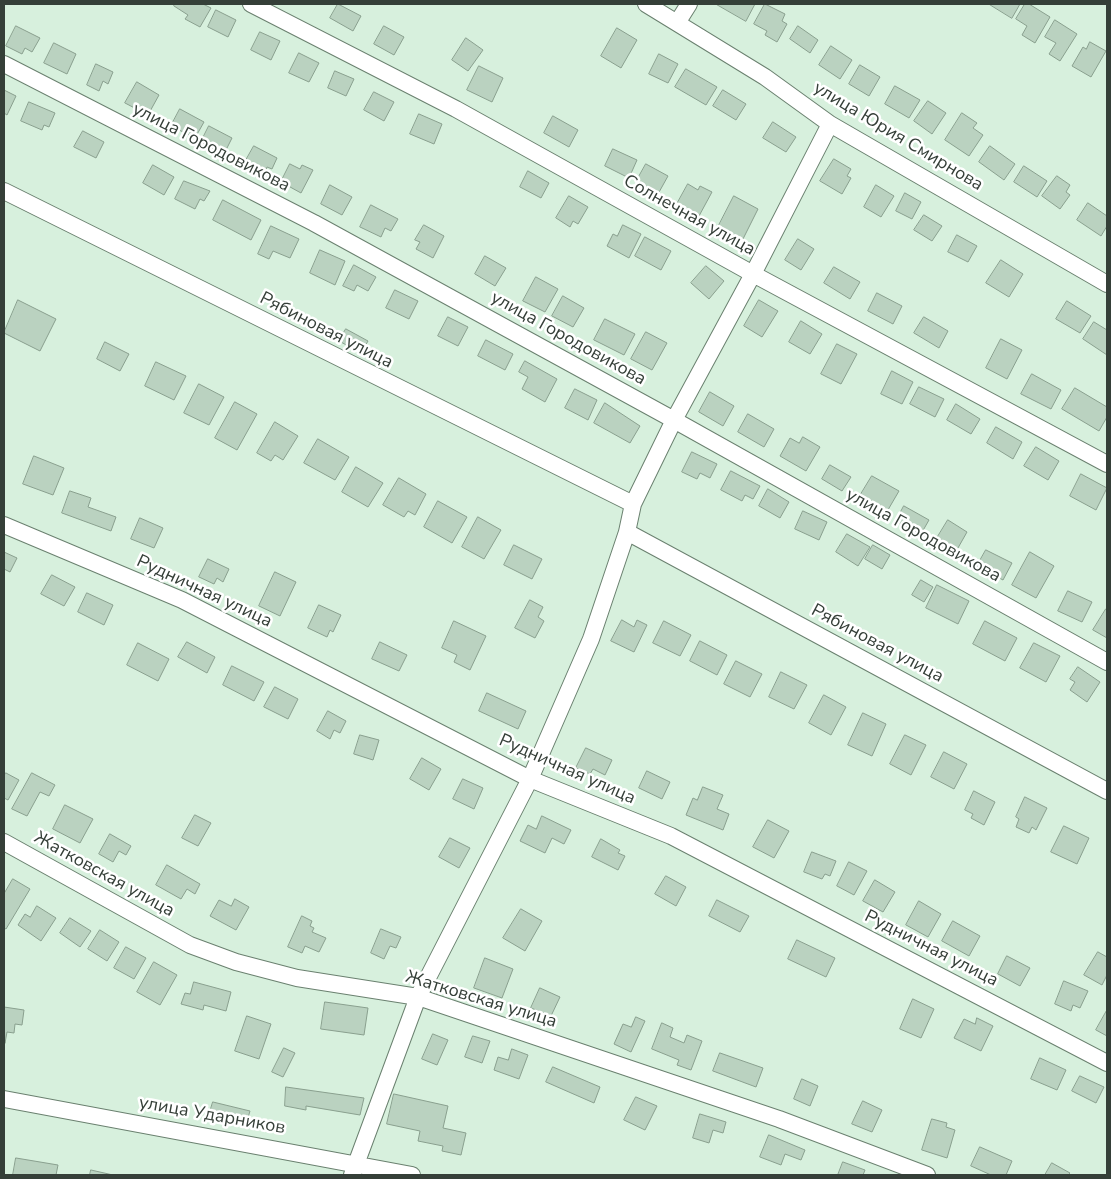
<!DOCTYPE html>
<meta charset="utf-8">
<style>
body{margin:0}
#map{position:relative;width:1111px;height:1179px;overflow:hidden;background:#d7f0dd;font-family:"Nunito Sans",sans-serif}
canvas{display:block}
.frame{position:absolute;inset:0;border:5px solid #353f38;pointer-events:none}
</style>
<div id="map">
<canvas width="1111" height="1179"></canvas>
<div class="frame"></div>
</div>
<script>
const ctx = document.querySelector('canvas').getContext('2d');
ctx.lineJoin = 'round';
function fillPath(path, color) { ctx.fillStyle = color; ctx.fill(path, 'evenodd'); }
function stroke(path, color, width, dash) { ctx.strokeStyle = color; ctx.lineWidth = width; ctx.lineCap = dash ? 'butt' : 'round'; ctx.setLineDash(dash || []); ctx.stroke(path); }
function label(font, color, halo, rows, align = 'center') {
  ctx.font = font + ' "Nunito Sans",sans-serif'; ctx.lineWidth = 5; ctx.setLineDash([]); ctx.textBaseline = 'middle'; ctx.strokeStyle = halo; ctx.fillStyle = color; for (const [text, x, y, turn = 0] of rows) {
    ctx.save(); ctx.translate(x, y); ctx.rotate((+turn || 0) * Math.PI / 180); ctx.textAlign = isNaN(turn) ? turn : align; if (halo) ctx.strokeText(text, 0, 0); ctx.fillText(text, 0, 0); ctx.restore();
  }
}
const building = new Path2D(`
 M175,4H203L211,8L200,27L185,19L188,15L174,6Z
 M338,4L361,16L353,31L330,18Z
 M716,4H755L746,21Z
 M765,4L785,14L782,21L787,24L777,42L765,35L767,31L754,24Z
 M989,4H1020L1012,18Z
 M1025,4H1029L1050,17L1035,43L1022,35L1027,26L1016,19Z
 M216,10L236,20L228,37L208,27Z
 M1055,20L1077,34L1060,61L1049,54L1056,43L1045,37Z
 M16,26L40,38L32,52L25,48L22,54L6,46Z
 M384,26L404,37L394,55L374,44Z
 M798,26L818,40L810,53L790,39Z
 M617,28L637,40L621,68L601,56Z
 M260,32L280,41L271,60L251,50Z
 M466,38L483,50L468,71L452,60Z
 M1090,42L1106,51L1091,77L1072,66L1083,47L1086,49Z
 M54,43L76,54L67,74L44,63Z
 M831,46L852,60L840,79L819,65Z
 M299,53L319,63L309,82L289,73Z
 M659,54L678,64L668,83L649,74Z
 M96,64L113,72L108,84L103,81L99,91L87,85Z
 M860,65L880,77L869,96L849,84Z
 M479,66L503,78L492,102L467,90Z
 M686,69L717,87L706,105L675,87Z
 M335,71L354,79L346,96L328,88Z
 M137,82L159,95L148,115L125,103Z
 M895,86L920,100L909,118L885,104Z
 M4,90L16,96L7,115L4,113Z
 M723,90L746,104L736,120L713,106Z
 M374,92L394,102L384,121L364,110Z
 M928,101L946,113L932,134L914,121Z
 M29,102L55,113L49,127L44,125L42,130L21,121Z
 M180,109L204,122L195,138L171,126Z
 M962,113L977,123L973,128L983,135L969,156L945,140Z
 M419,114L442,124L434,144L410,134Z
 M553,116L578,130L569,147L544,133Z
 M773,122L796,137L786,152L763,138Z
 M209,126L232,138L224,154L201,142Z
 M83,131L104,142L96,158L74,147Z
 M254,146L277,158L272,169L267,167L265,172L245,162Z
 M990,146L1015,164L1004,180L979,162Z
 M613,149L637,160L629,178L605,166Z
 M834,159L851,169L847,176L851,178L842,194L820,181Z
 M290,164L300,169L302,165L313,170L301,193L281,182Z
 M646,164L668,176L658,194L636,182Z
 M153,165L174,177L164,195L143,183Z
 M1024,166L1047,181L1037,197L1014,182Z
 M528,171L549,183L541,198L520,187Z
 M1057,176L1070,185L1066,192L1070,195L1060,209L1042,196Z
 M184,181L210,191L204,201L200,199L195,209L175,199Z
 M688,184L698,190L700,186L712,192L699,216L677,204Z
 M330,185L352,197L342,215L321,204Z
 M876,185L894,196L881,217L864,207Z
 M905,193L921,202L912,219L896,211Z
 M569,196L588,207L578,224L573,221L570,227L556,218Z
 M734,196L758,209L742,241L717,229Z
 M223,200L261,220L251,240L213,220Z
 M1088,203L1107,216V226L1101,236L1077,220Z
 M371,205L398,219L391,231L385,228L381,237L360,227Z
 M924,215L942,226L932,241L914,230Z
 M424,225L444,236L433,258L416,249L420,242L415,240Z
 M623,225L641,234L629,258L607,246L613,234L617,236Z
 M271,226L299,239L290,258L273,251L269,259L258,254Z
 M957,235L977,246L968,262L948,252Z
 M645,237L671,251L661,270L635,256Z
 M798,239L814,249L801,270L785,260Z
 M320,250L345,261L335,285L310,273Z
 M485,256L506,268L495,286L475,274Z
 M1001,260L1023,274L1009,297L986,283Z
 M354,265L376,277L368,291L357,285L354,291L343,286Z
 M706,266L724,281L709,299L691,283Z
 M834,267L860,282L850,299L824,283Z
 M536,277L558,289L545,312L523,301Z
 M395,290L418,301L409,319L386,308Z
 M877,293L902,306L893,324L868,311Z
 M563,296L584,308L573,327L552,316Z
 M18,300L56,319L40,351L4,333Z
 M759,300L778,311L762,337L744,326Z
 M1067,301L1091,316L1080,333L1056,319Z
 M448,317L468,327L458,346L438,336Z
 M924,317L948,331L939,348L914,333Z
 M605,319L635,334L624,355L594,340Z
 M801,321L822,334L810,354L789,342Z
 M1094,322L1107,330V355L1083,339Z
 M346,329L368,341L361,353L339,341Z
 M646,332L667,343L652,370L631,359Z
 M1001,339L1022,350L1007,379L986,368Z
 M486,340L513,354L505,370L478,356Z
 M105,342L129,354L120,371L97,359Z
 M837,344L857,354L841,384L821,374Z
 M525,361L557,379L545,402L522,389L528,377L519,372Z
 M156,362L186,376L174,400L145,386Z
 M892,371L913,382L902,404L881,394Z
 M1032,374L1061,390L1051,409L1021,394Z
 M199,384L224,397L209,425L184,413Z
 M919,387L944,399L935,417L910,404Z
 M1075,388L1107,407V417L1099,431L1062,409Z
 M575,389L597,400L588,420L565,408Z
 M710,392L734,406L723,426L699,412Z
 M235,402L257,414L237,450L215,438Z
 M605,403L640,426L630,443L594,423Z
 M956,404L980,419L971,434L947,420Z
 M748,414L774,429L764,447L738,432Z
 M275,422L298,436L283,460L275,455L271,461L257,453Z
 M996,427L1022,442L1013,459L987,443Z
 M803,437L820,447L806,471L780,456L790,438L799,443Z
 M318,439L349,457L335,480L304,463Z
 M1036,447L1059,461L1048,480L1024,466Z
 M692,452L717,464L710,478L700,473L697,479L682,472Z
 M34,456L64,468L53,495L23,484Z
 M830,465L851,477L842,491L822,479Z
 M356,467L383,483L368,507L342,492Z
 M731,471L760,486L753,499L745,495L742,501L721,490Z
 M1081,474L1107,488L1096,510L1070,496Z
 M872,476L899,491L885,515L858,499Z
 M399,478L426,494L415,515L408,511L404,517L383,505Z
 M768,489L789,502L780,518L759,506Z
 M70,491L91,498L88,507L116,517L111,531L62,513Z
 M438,501L467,517L452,543L424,527Z
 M904,506L929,520L921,534L896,521Z
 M803,511L827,522L819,540L795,529Z
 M478,517L501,530L484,559L462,547Z
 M140,518L163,528L154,548L131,539Z
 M948,520L967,532L954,555L934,543Z
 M847,534L870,547L858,566L836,552Z
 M514,545L542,559L532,579L504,565Z
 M873,545L890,555L882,569L865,559Z
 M986,550L1012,563L1003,580L977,566Z
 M4,552L17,558L10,572L4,569Z
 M1030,552L1054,566L1036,598L1012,585Z
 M208,559L229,569L223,582L217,578L214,584L199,577Z
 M275,572L296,582L280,616L259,606Z
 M52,575L75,587L64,606L41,594Z
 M921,580L933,587L924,602L912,595Z
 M937,585L969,601L958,624L926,608Z
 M1068,591L1092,602L1082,622L1058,611Z
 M87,593L113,605L104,625L78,612Z
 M530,600L543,607L538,617L544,621L535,638L515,628Z
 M319,605L341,615L333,632L330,630L327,637L308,628Z
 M1106,609H1107V638L1093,630Z
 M622,620L634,627L637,620L647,625L634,652L611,641Z
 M454,621L486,636L470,670L454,662L457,655L442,648Z
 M664,621L691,635L680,656L653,643Z
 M985,621L1017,638L1005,661L973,644Z
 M700,641L727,655L717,675L690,661Z
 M187,642L215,657L207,673L178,657Z
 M380,642L407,655L399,671L372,659Z
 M138,643L169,659L158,681L127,665Z
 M1034,643L1060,656L1046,682L1020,668Z
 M736,661L762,674L750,697L724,684Z
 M232,666L264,682L254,701L223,685Z
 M1078,667L1100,682L1087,702L1070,690L1075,682L1070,679Z
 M781,672L807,685L794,709L769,697Z
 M275,687L298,699L288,719L264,707Z
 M487,693L526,711L518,729L479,711Z
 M824,695L846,707L831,735L809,723Z
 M328,711L346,721L340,733L334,730L330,739L317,731Z
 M863,713L886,724L872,756L848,745Z
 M360,735L379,740L373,760L354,754Z
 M905,735L926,745L911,775L890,764Z
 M586,748L612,760L605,775L593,769L590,774L576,768Z
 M944,752L967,764L954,789L931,777Z
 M422,758L441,769L429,790L410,779Z
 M647,771L670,782L662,799L639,788Z
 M6,773L19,780L8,800L4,798V776Z
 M32,773L55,785L49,796L40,792L27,816L12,809Z
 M463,779L483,788L474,809L453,799Z
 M703,787L723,795L717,809L729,814L723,830L686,815L693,798L697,800Z
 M974,791L995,802L984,825L971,818L973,814L965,810Z
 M1025,797L1047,808L1036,830L1032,827L1029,833L1016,827L1019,819L1016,817Z
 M65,805L93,819L80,843L53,829Z
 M195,815L211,823L198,846L182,838Z
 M542,816L571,830L564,844L552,838L545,853L520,841L528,825L536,829Z
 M768,820L789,831L774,858L753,847Z
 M1064,826L1089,838L1077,864L1051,852Z
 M110,834L131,846L126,855L119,851L113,862L99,854Z
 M450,838L470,848L459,868L439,857Z
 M601,839L620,850L618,853L625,856L618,870L592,857Z
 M812,852L836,861L830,876L825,874L822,879L804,872Z
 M849,862L867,871L854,895L837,886Z
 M167,865L200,884L195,894L187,889L181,899L156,885Z
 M666,876L686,887L676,906L655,894Z
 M13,879L30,889L6,929L4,928V894Z
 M875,880L895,892L883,912L863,901Z
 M235,899L249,907L236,930L210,916L219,900L231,906Z
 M717,900L749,916L740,932L709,916Z
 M919,901L941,914L928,937L906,925Z
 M37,906L56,918L41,941L18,925L25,914L30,917Z
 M521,909L542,921L525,951L503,938Z
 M302,916L312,921L310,926L314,928L312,932L326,938L319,952L305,946L302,953L288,947Z
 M70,918L91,931L80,947L60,933Z
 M953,921L980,936L969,956L942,941Z
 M381,929L401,937L396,948L390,946L384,959L371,953Z
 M100,930L119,942L107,961L88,949Z
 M797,940L835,958L826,977L788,959Z
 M126,947L146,958L134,979L114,968Z
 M1098,952L1107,957V975L1102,985L1084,975Z
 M1007,956L1030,968L1020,986L998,974Z
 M485,958L513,969L502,998L474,988Z
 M154,962L177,975L160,1005L137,992Z
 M1064,981L1088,991L1080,1008L1073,1005L1071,1011L1055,1004Z
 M194,982L231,992L226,1011L204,1005L203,1010L181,1004L185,993L190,994Z
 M540,988L560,997L551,1016L531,1008Z
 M913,999L934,1009L921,1038L900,1029Z
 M325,1002L368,1008L364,1035L321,1029Z
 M4,1007L24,1010L22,1025L15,1024L14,1033L7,1032L5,1043Z
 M1107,1010V1036L1096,1030Z
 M247,1016L271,1024L259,1059L235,1051Z
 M636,1017L645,1021L631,1052L614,1044L623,1024L631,1027Z
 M977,1018L993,1026L981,1051L954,1038L964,1019L975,1024Z
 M662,1023L673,1028L670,1037L684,1043L687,1035L702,1041L691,1070L677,1065L679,1060L652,1049Z
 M433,1034L448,1040L437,1065L422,1059Z
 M473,1036L490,1041L482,1063L465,1057Z
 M284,1048L295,1053L283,1077L272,1072Z
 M512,1049L528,1055L519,1079L494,1070L498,1057L508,1060Z
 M720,1053L763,1068L756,1087L713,1071Z
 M1040,1058L1066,1070L1057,1090L1031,1079Z
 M553,1067L600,1087L594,1103L546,1082Z
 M1080,1076L1104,1087L1096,1103L1072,1091Z
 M802,1079L818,1086L810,1106L794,1099Z
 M286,1087L364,1098L360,1115L306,1106V1110L285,1106Z
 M394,1094L448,1106L443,1128L466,1133L461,1155L442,1151L443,1146L418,1141L420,1131L387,1124Z
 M636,1097L657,1106L645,1130L624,1120Z
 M863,1101L882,1110L872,1132L852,1124Z
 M213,1102L250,1111L247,1121L210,1112Z
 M700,1114L726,1122L723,1133L713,1130L709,1143L693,1138Z
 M932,1119L947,1123L946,1127L955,1130L947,1158L922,1150Z
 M769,1135L805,1150L801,1160L785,1154L781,1165L760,1157Z
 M980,1147L1012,1161L1006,1175H991L971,1166Z
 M16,1158L58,1165L56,1175H13Z
 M843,1162L865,1170L863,1175H838Z
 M1052,1163L1070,1173L1068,1175H1045Z
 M91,1170L113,1175H90Z`);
const minor = new Path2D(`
 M251,4L456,109L753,274L1107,464
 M646,4L765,77L830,124L1107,284
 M677,23L689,4
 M4,64L314,223L674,420L1107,662
 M4,191L633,504
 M4,525L182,600L530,779L671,836L1107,1063
 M627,532L1107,791
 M4,842L190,945L236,962L297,978L418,997L779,1119L927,1175
 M4,1099L412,1175
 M352,1175L418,997L530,779L591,639L627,532L633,504L674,420L753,274L830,124`);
const streetNames = [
 ["улица Юрия Смирнова",898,137,31],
 ["улица Городовикова",211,148,27],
 ["Солнечная улица",689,216,29],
 ["Рябиновая улица",326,331,27],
 ["улица Городовикова",568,339,29],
 ["улица Городовикова",923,536,29],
 ["Рудничная улица",204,592,25],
 ["Рябиновая улица",877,644,28],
 ["Рудничная улица",567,770,24],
 ["Жатковская улица",104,875,29],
 ["Рудничная улица",931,949,27],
 ["Жатковская улица",481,1000,17],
 ["улица Ударников",212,1116,10]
];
fillPath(building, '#bad2c0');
stroke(building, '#899f8e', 1);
stroke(minor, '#6a806f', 18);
stroke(minor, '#fff', 16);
label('18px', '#353f38', '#fff', streetNames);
</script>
